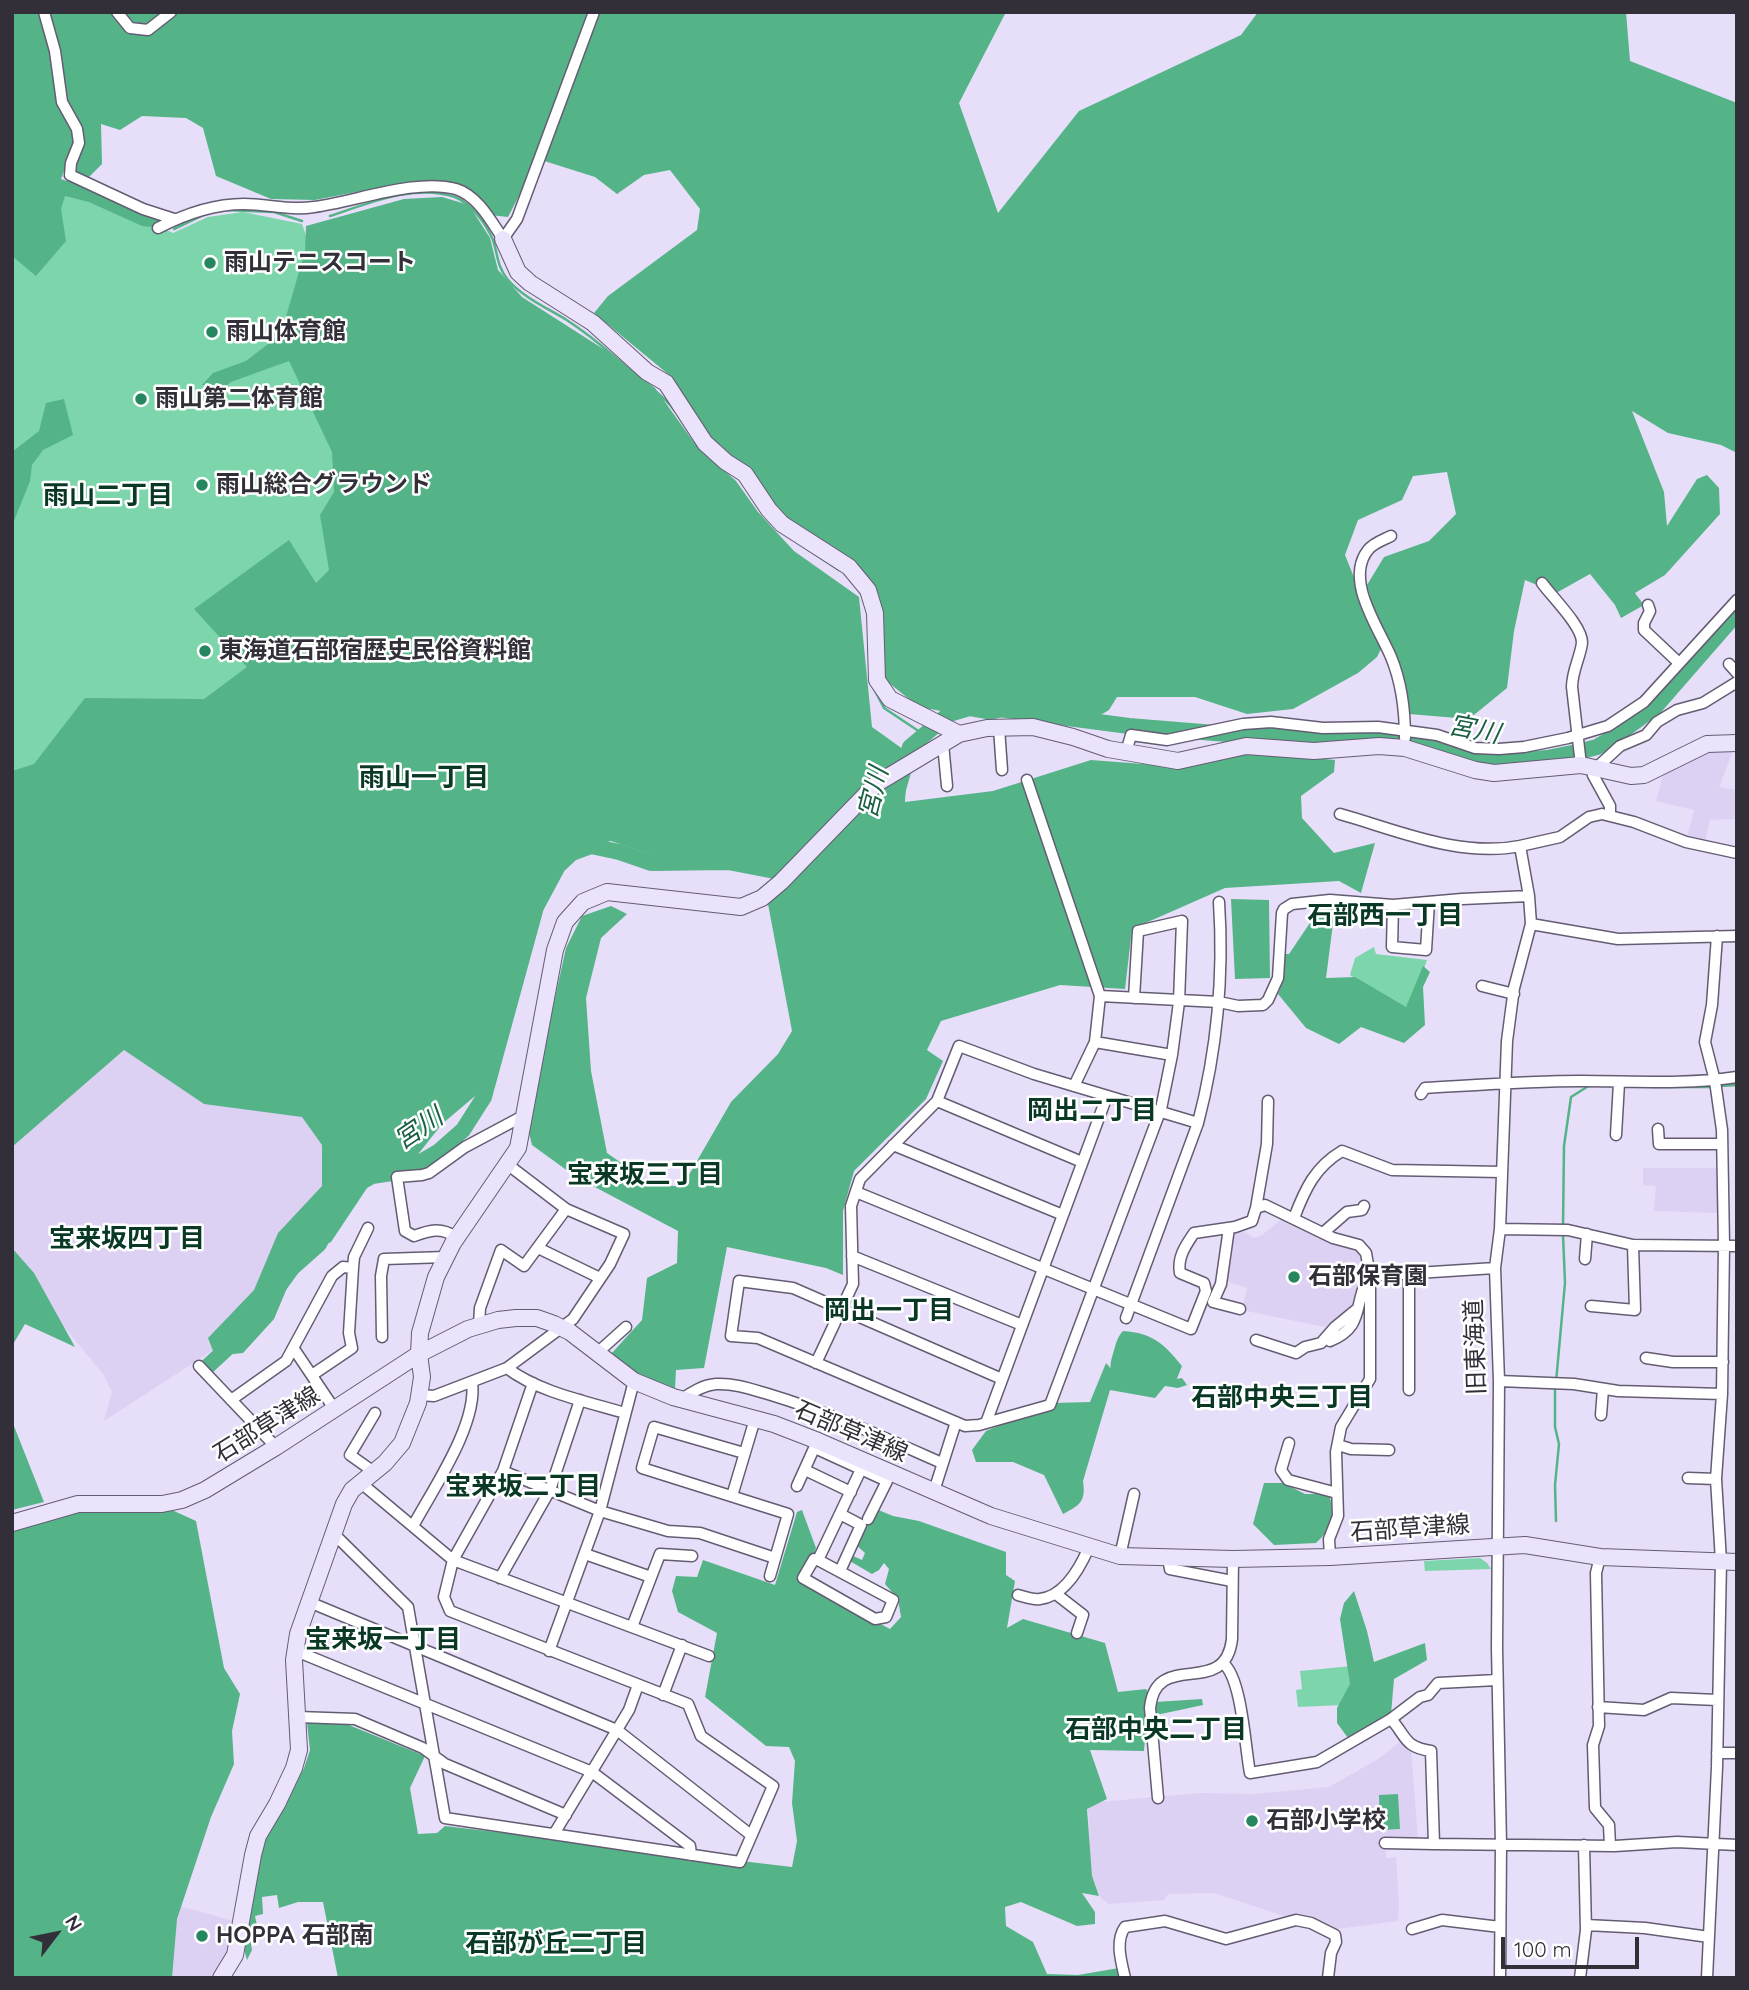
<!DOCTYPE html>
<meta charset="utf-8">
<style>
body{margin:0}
#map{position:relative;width:1749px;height:1990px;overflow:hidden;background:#e7def9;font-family:Quicksand,sans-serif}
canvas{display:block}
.frame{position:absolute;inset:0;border:14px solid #322f39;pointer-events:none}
.north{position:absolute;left:21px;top:1899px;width:70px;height:70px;-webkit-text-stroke:5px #fff;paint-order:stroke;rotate:58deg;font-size:19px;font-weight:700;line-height:28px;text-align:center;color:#322f39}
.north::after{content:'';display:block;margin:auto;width:24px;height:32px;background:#322f39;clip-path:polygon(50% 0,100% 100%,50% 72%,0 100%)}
.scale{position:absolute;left:1501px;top:1937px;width:138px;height:32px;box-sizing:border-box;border:4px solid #322f39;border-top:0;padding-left:9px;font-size:21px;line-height:24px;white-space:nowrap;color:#322f39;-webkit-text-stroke:5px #fff;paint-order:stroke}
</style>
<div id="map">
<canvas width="1749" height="1990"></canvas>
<div class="frame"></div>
<div class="north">N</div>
<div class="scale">100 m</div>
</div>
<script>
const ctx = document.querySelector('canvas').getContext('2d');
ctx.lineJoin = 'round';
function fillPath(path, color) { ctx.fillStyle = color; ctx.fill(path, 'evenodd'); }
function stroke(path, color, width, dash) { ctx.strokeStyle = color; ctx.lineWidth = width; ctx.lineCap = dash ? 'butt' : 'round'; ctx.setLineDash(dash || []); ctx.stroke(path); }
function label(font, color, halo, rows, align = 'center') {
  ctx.font = font + ' Quicksand,"Noto Sans JP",sans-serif'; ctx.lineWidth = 5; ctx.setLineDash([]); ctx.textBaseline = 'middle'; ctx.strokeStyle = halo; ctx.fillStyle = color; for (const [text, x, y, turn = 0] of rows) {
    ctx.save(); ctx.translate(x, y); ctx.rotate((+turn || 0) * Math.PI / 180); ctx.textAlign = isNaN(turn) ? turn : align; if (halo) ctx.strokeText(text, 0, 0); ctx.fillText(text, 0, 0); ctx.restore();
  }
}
const built = new Path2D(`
 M1734,748L1719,787L1737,790V819L1710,820L1705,842L1687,837L1694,810L1656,801L1664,772L1705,749Z
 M124,1040L304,1107L333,1147L334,1199L218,1347L104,1421L112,1392L104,1375L12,1264V1142Z
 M1643,1168H1719L1718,1213L1654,1211L1656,1186L1643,1185Z
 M1282,1219L1330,1243L1355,1247L1364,1257L1365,1273L1358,1298L1349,1313L1324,1327L1242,1310L1247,1288L1223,1280L1232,1233L1245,1232L1254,1238L1262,1235Z
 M1401,1741L1411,1749L1418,1839L1385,1840L1386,1858L1396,1857L1399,1903L1398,1921L1338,1929L1308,1916L1287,1917L1214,1893L1168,1894L1164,1900L1108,1904L1101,1898L1091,1878L1088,1803L1201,1793L1254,1794L1329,1787L1378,1759Z
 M176,1905L234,1921L229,1951L211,1978H167Z`);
const green = new Path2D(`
 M62,188L89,195L173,233L208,217L243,212L302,224L310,247L338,454L331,574L252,675L206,709L40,766L12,773V226Z
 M1374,947L1376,954L1427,960L1409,1012L1350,975L1355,958Z
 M1480,1558L1487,1563L1491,1569L1425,1571L1424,1561Z
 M1352,1666L1353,1691L1343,1705L1298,1707L1296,1690L1302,1689L1300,1671Z`);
const forest = new Path2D(`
 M12,12H1006L959,103L998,213L1079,111L1241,35L1258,12H1626L1630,61L1737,103V453L1721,445L1668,433L1632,411L1664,492L1667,526L1697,479L1707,475L1719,488L1720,514L1665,575L1635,593L1644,605L1621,618L1615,605L1590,574L1556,593L1525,580L1514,631L1507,688L1469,719L1409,714L1393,653L1377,622L1367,585L1384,557L1429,541L1456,514L1447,472L1413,476L1402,500L1358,520L1345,555L1382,647L1377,657L1358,673L1293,709L1247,714L1195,697H1117L1109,710L1097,717L1033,709L991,720L919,707L884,679L879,596L849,558L780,518L710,441L668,374L594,313L608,296L697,230L700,209L670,170L644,175L617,194L595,177L538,159L508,217L490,215L476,197L436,182H408L315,200L271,199L216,176L203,128L186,118L142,116L120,130L101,124L102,164L86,180L73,173L83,132L79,129L61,179L91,189L161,220L151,227L142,226L89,202L65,196L61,209L66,241L36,276L12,256Z
 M442,197L469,205L490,238L498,270L522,297L608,352L655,388L695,444L736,481L758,512L794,551L859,597L872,727L907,752L905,802L993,791L1091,760L1182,767L1245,751L1335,760L1334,772L1301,796L1302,818L1334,853L1375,843L1361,893L1339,881L1225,888L1132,929L1125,989L1060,985L941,1021L927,1050L943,1061L926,1099L854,1171L843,1211V1275L826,1268L727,1247L704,1368L676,1370L675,1389L638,1375L611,1354L642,1320L647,1278L677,1263L678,1231L576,1177L532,1145L527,1125L566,948L582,916L611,906L627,914L601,938L586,998L591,1071L607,1153L650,1183L682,1187L731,1102L778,1054L792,1031L768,904L818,852L787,868L654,856L611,841L570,849L554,866L540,920L481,1091L442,1124L408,1167L379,1170L331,1242L300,1257L274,1319L243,1353L215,1356L208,1338L254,1290L278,1233L322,1186V1145L302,1117L204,1104L124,1050L12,1147V771L34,764L85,698L204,699L247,667L194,609L289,540L316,583L329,570L320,515L334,492L332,452L289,361L231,382L224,388L202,385L213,373L246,361L281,334L305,251L306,226L404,199Z
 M64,399L73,435L43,450L32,465L30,481L12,526V452L39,431L46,403Z
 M1320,908H1335L1326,978L1355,977L1406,1007L1423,966L1430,972L1423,987L1425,1025L1404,1043L1361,1027L1339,1044L1306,1028L1278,994L1282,984L1284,954H1289Z
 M12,1248L34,1273L75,1347L25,1324L12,1346Z
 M1106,1363L1113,1371L1153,1383L1182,1378L1187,1385L1178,1388L1165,1386L1155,1398L1110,1390L1083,1481C1086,1502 1080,1505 1063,1514L1044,1475L1013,1462H976L972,1450L986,1431L1053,1403L1090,1402Z
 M12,1421L44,1502L12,1510Z
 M1264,1483H1283L1305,1494H1329C1335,1515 1332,1529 1316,1543L1274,1545L1253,1524Z
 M84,1508L174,1511L196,1521L224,1668L240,1694L232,1731L234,1764L211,1817L177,1919L172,1978H12V1530Z
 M876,1509L893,1516L919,1521L1006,1552V1575L1015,1581L1007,1628L1023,1619L1105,1643L1118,1692L1146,1689L1155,1702L1202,1699L1203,1705L1147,1717L1144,1751L1090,1750L1107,1799L1087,1809L1092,1876L1099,1896L1082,1893L1095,1912V1924L1077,1926L1021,1902L1005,1907L1006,1926L1033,1942L1047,1974L1078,1975L1119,1968L1122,1978H338L323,1902H298L279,1908L277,1895L262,1897L263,1914L255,1916L258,1930L250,1938L252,1950L247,1960L244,1949L262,1842L304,1768L310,1750L307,1723L310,1720L339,1721L425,1756L410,1788L418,1834L437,1833L445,1826L792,1867L797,1841L792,1803L795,1761L789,1747L766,1746L705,1697L717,1633L678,1612L672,1591L676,1576L697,1577L703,1560L775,1585L797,1512L802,1510L816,1548L804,1584L890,1629L901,1617L898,1599L885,1584L889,1569L884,1563L879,1570L872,1574L848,1560L851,1555L862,1560L865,1553L855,1544Z
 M1354,1591L1367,1631L1374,1662L1425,1643L1427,1660L1394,1679L1391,1714L1351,1742L1337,1723V1708L1350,1684L1340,1619L1344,1603Z`);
const water = new Path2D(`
 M1231,899L1269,900L1270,978L1235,979Z
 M1123,1331C1153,1333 1164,1344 1182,1366L1176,1381C1166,1383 1121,1386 1115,1379C1109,1373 1110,1364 1112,1357C1115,1348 1116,1338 1123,1331Z
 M1398,1794L1400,1829L1380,1830L1379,1795Z`);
const stream = new Path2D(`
 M58,183L75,182
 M226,210L274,212L302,221
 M330,216C367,204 415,183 455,197C472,204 486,224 493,240C498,255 497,267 508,280C523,297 545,307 565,319C592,336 616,358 640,379C653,390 665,397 675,411
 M174,229L203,215
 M783,533L839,570
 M873,687L884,708L923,734
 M1719,1086L1737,1085
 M1653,1087H1713
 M1563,1228L1564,1146L1571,1097L1590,1085
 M1556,1382L1565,1283L1563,1235
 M1555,1388V1427L1559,1444L1555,1485L1556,1521`);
const river = new Path2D(`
 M208,1366L248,1329L292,1268L319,1244L345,1191L372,1176L405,1171L438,1152L463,1130L484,1097L536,907L558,866L572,853L591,846L619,852L651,863L728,862L811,878L833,877L855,869L878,853L892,831L898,789L910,747L949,714L976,706L1129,726L1227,734L1398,739L1476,759L1498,762L1547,758L1582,751L1597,747L1614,737L1655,707L1737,613`);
const street = new Path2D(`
 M44,12L55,51L62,102L77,129L79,143L71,163L70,175L143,209L174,219
 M117,12L130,28L148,30L171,12
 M158,228C185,214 214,204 244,204C268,204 290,211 314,207C354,202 416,178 456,189C478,196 491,221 503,239L517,219L594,12
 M1391,536C1383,540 1373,543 1368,550C1344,580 1379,628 1391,657C1401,681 1405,711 1405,738
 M1542,583C1552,597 1583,627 1582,643C1580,658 1572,671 1572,687L1581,765
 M1648,605L1650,611L1644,623V630L1679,663
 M1729,664L1737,673
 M999,728L1002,770
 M943,744L947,786
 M1126,752L1131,735L1167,740L1243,724L1271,722L1323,728L1378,727L1437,735L1475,748L1499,749L1524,747L1568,738L1608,726L1644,702L1737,600
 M1027,780L1100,996L1219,1002L1238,1006L1263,1005L1268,1000L1278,978L1282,913L1284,909L1292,904L1330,900L1393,905L1462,899L1529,896
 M1340,814C1397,830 1460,858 1520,846
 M1610,815V806L1593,775L1595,769L1620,746L1646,735L1657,722L1677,710L1703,703L1737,682
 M1393,905L1392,947L1426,950L1429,902
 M1531,924L1618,939L1737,936
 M1482,986L1514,994
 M1095,1042L1172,1055
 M1074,1086L1095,1042L1100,996
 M1421,1094L1425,1088C1477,1085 1529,1081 1581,1081C1633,1081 1685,1085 1737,1077
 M937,1101L1082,1162
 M1658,1129L1659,1144H1722
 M1616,1135L1619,1083
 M893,1145L1063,1215
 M856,1192L1191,1329L1206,1291L1204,1283L1180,1273C1177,1257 1186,1245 1194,1233L1235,1227L1252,1221L1256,1208L1265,1205L1333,1238L1359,1245L1366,1253L1370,1276V1379L1341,1427L1336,1452L1338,1516L1329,1539L1330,1557
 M1256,1208L1267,1144L1268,1101
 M1294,1218C1305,1189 1315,1167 1342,1151L1392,1170L1502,1172
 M1229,1228L1221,1284L1213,1302L1240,1309
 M1500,1229L1568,1230L1633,1245L1737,1246
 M1323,1233L1347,1212L1362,1210L1364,1206
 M456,1237C441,1227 430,1230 414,1236L405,1231L397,1177L422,1175L429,1173L465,1147L525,1115
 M538,1248L600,1278
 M852,1256L1022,1325
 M1585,1259L1587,1234
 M1370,1276L1495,1268
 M1591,1306L1635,1310L1633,1245
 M1126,1318L1198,1123C1217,1050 1224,977 1219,902
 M479,1325L480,1308L501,1250L524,1266L566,1209
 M382,1337L381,1276L384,1259L446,1257
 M1256,1340L1296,1353L1305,1347L1321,1343L1335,1327L1357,1309
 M1330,1341C1363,1327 1354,1309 1366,1281
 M294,1349L335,1410
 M597,1353L626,1327
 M1646,1358L1673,1362H1723
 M816,1363L853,1284L851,1206L860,1179L937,1101L959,1046L1034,1074L1198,1123
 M199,1366L276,1447
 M507,1368C538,1392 588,1402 625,1413
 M312,1375L352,1348L349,1333L353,1268
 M1002,1379L793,1288L739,1281L731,1336L758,1338L965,1426L979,1425L1050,1405L1161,1109L1172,1055L1179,1002L1182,921L1138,931L1134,998
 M1499,1381L1574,1384L1618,1391L1722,1394
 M1409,1390V1275
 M419,1395L434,1396L507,1368L573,1319L610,1264L624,1234L566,1209L507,1164
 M682,1399C692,1392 703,1385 716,1384C734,1383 751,1389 768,1394C828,1412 885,1438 942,1463
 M231,1400L286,1361L332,1276L343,1267L353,1268L354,1257L368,1228
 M1601,1415L1603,1389
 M986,1423L1107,1096
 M1289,1443L1281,1470L1288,1480L1337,1493
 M1338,1445L1351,1449L1389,1450
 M815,1448L887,1481L868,1519
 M744,1453L654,1427L642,1468L788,1514L770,1576
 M805,1470L851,1492
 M503,1471L600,1511L668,1531L700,1533L775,1558
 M374,1472L350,1455L375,1413
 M1688,1478L1716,1479
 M361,1483L453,1560L709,1656
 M797,1486L816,1444
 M934,1491L956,1422
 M732,1496L755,1419
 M413,1526C433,1489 478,1424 472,1382
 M333,1533L408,1607L445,1818L740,1862L773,1786L701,1736L688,1704L450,1611L444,1597L453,1560L503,1471L533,1383
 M585,1554L651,1577
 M1120,1556L1134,1494
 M1600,1557L1596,1573L1599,1726L1593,1745L1595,1808L1609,1825L1610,1846
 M1168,1558L1170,1569L1232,1581
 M818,1560L814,1559L803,1578L875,1619L886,1617L893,1600L818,1560L865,1461
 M840,1571L861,1525L840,1514
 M500,1578L550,1490L580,1400
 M1056,1594L1083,1615L1077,1633
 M1018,1595C1025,1597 1033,1600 1040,1599C1065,1596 1080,1568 1089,1547
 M309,1602L617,1730L751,1835
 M632,1627L660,1554L692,1556
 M296,1651L592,1772L690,1846L691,1855
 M549,1651L600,1511L634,1381
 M1224,1664C1242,1680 1245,1747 1250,1773L1317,1762L1391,1719C1407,1737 1404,1747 1431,1751L1434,1844L1615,1846L1677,1842L1737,1845
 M663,1695L682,1645
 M1598,1707L1644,1710L1671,1698L1717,1700
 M298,1717L355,1719L423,1748L445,1764L566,1815
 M1391,1719L1420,1697L1428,1695L1438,1683L1497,1680
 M1717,1753H1737
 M1158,1798L1150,1708C1156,1648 1225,1700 1232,1639L1233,1559
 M554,1834L629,1710L638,1685
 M1385,1843L1434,1844
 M1586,1925L1645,1928L1709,1937
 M1412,1929L1442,1920L1500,1927
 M1125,1978C1121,1961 1115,1941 1125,1927L1165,1921L1226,1939L1296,1920L1311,1923L1335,1935L1336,1942L1331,1953L1328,1978
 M1500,1978L1501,1845L1497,1648L1499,1381L1495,1268L1500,1229L1507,1041L1514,988L1531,924L1529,896L1520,846L1560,837L1589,817L1602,814L1634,822L1686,842L1737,853
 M1580,1978L1586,1930L1584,1845
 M1707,1978L1717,1767L1721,1561L1716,1479L1722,1394L1724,1245L1722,1130L1715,1081L1705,1042L1712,1005L1717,936`);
const secondary = new Path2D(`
 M503,239L518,272L530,283L593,323L647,372L666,383L705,443L726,462L745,474L769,510L782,524L849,567L868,590L875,613L877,680L890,699L959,734
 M12,1523L78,1504H162L182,1500L205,1490L276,1447L419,1354L468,1329L498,1320L516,1318H537L554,1324L570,1332L634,1381L673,1397L774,1424L818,1441L991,1516L1120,1556L1233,1559L1330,1557L1525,1545L1600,1557L1737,1562
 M221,1978L235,1955L253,1855L258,1836L277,1804L294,1768L299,1750L294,1660L298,1634L344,1504L352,1490L385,1463L402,1443L418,1403L422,1377L419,1354L420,1333L436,1277L453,1243L518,1148L555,950L565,922L583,902L607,892L741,907L762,898L781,882L876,784L959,734L987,728L1033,727L1073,737L1108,749L1178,761L1246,746L1314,751L1379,746L1405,748L1475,770L1494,773L1581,765L1631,776L1644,775L1707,744L1737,743`);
const markers = [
 [210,263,7,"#26865f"],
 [212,332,7,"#26865f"],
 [141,399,7,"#26865f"],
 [202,485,7,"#26865f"],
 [205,651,7,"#26865f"],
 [1294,1277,7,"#26865f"],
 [1252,1821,7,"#26865f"],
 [202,1936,7,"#26865f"]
];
const poiNames = [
 ["雨山テニスコート",224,263],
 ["雨山体育館",226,332],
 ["雨山第二体育館",155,399],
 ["雨山総合グラウンド",216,485],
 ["東海道石部宿歴史民俗資料館",219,651],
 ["石部保育園",1308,1277],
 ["石部小学校",1266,1821],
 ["HOPPA 石部南",216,1936]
];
const streetNames = [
 ["旧東海道",1476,1347,-92],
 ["石部草津線",267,1425,-32],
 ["石部草津線",851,1432,23],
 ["石部草津線",1410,1529,-4]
];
const neighbourhoodNames = [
 ["雨山二丁目",108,496],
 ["雨山一丁目",424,778],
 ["石部西一丁目",1385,916],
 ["岡出二丁目",1092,1111],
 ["宝来坂三丁目",645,1175],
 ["宝来坂四丁目",127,1239],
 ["岡出一丁目",889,1311],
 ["石部中央三丁目",1282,1398],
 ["宝来坂二丁目",523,1487],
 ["宝来坂一丁目",383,1640],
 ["石部中央二丁目",1156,1730],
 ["石部が丘二丁目",556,1944]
];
const waterNames = [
 ["宮川",1474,730,11],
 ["宮川",874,793,-76],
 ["宮川",419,1129,-34]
];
fillPath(built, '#ddd1f3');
fillPath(green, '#7dd6ab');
fillPath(forest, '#54b488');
fillPath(water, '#54b387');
stroke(stream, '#54b387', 2.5);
stroke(river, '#54b387', 16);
stroke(street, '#645c72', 13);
stroke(secondary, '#645c72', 18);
stroke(street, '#fff', 10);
stroke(secondary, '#ebe2fb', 16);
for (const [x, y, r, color] of markers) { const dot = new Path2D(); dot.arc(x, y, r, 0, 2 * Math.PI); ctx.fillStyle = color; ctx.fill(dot); stroke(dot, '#fff', 2.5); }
label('bold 24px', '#322f39', '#fff', poiNames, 'left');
label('24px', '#322f39', '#fff', streetNames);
label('bold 26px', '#093825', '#fff', neighbourhoodNames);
label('italic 26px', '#1a6143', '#fff', waterNames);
</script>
